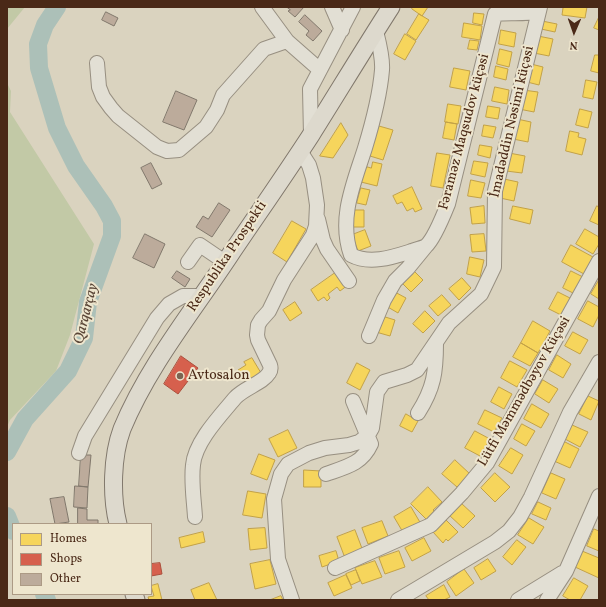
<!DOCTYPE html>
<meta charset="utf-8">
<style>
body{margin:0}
#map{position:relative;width:606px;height:607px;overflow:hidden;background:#dad3bf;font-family:Vollkorn,serif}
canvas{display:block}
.frame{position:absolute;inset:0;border:8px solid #4a2917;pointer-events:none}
.legend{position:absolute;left:12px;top:523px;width:140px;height:72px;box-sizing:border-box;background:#eee6ce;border:1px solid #ac9a85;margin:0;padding:5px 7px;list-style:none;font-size:12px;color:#4a2917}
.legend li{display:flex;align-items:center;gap:8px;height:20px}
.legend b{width:20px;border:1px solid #ac9a85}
.north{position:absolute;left:554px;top:12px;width:40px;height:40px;-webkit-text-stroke:3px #eee6ce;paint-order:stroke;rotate:182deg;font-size:11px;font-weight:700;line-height:16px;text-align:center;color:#4a2917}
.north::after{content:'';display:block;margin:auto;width:14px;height:18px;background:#4a2917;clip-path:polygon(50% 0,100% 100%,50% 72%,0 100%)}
</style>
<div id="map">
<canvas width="606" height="607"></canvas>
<div class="frame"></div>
<ul class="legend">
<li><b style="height:11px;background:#f6d55c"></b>Homes</li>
<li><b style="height:11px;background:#d6604d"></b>Shops</li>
<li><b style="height:11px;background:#bcab9b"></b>Other</li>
</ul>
<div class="north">N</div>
</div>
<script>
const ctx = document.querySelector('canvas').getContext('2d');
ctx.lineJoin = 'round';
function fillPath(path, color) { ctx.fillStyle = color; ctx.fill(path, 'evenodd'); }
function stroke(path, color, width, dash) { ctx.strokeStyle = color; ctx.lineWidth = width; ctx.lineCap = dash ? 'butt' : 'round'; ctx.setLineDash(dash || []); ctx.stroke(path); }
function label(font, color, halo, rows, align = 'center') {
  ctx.font = font + ' Vollkorn,serif'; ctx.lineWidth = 4; ctx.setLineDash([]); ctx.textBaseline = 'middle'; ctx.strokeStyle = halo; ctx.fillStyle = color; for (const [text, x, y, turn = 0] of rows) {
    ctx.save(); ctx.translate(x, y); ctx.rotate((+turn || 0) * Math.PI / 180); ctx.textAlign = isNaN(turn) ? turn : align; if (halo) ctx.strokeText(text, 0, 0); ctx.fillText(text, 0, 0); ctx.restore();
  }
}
const green = new Path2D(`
 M7,7H25L7,29Z
 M7,83L11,91L10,112L94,244L70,335L56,371L10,420L7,427Z`);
const homes = new Path2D(`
 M413,7H428L422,16L412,9Z
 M559,7H587L585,18L562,15L563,8Z
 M474,13L484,14L482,25L473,23Z
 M419,14L429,20L416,40L407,34Z
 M599,17V30L594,28Z
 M542,21L557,24L555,32L541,29Z
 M464,23L482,26L480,40L462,37Z
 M501,30L516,33L514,47L499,44Z
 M405,34L416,41L405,60L394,54Z
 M538,36L553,39L549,56L534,53Z
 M470,40L479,41L477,50L468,49Z
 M500,49L512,52L509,67L497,64Z
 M595,55H599V73L591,71Z
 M531,64L543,67L539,85L527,82Z
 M496,66L508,69L506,80L494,77Z
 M454,68L470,71L466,90L450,87Z
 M586,80L597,82L593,99L583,97Z
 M495,87L509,90L507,104L492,101Z
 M523,90L538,92L534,112L519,109Z
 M448,104L461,106L458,124L445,122Z
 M488,106L500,108L498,119L486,117Z
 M580,109L592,112L588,128L576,125Z
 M517,119L531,122L528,142L513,139Z
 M446,122L457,124L454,140L443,138Z
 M341,123L348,135L333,158L320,156Z
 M484,125L496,127L493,138L482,136Z
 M379,126L393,130L383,160L370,156Z
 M570,131L579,133L578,137L586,139L582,155L566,151Z
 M480,145L492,147L490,158L478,155Z
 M437,153L450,155L443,188L431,186Z
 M509,153L525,156L522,173L506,171Z
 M474,161L488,163L485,177L471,174Z
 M373,162L382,164L377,186L361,182L364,166L371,168Z
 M504,179L518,182L514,201L500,198Z
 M471,180L485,183L481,198L468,196Z
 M412,187L422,209L415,212L413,208L407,211L402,202L397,204L393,196Z
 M361,188L370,190L366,205L357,203Z
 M484,206L485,223L472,224L470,208Z
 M513,206L533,210L530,224L510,219Z
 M597,206L599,207V225L590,221Z
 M350,210H364V227H350Z
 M292,221L306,229L287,262L273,253Z
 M585,229L599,237V244L593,254L576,244Z
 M365,230L371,246L358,251L352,235Z
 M484,234L486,251L472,252L470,235Z
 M571,245L593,257L584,274L562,262Z
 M470,257L484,260L480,277L467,274Z
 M413,270L423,280L411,292L401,282Z
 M338,271L348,285L340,291L337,287L328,294L330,298L327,301L324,297L318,301L311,290Z
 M571,271L583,277L575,294L563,288Z
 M462,278L471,288L459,300L449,289Z
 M599,280V299L591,294Z
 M393,291L406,298L398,313L386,306Z
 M558,292L572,299L563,316L549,309Z
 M442,295L451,305L438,316L429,306Z
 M588,301L599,307V315L593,327L578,319Z
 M295,302L302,313L290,321L283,310Z
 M425,311L435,321L423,333L413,324Z
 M382,316L395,320L390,336L376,332Z
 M533,321L550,331L538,353L521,343Z
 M573,332L588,340L580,354L565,346Z
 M521,343L538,353L530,366L513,357Z
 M557,355L571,364L563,378L549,370Z
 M252,358L261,373L245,382L238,370L246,365L244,362Z
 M510,361L527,370L517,387L501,378Z
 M357,363L370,370L360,390L347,383Z
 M543,380L558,389L549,403L535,394Z
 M499,387L512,394L504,409L491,402Z
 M588,396L599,401L591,420L579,414Z
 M532,404L549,414L541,428L524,419Z
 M485,410L502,418L494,432L478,424Z
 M406,414L418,421L412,432L400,426Z
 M522,424L535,431L526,446L514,439Z
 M572,425L588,432L580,447L565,439Z
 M288,430L297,448L278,457L269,439Z
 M475,431L490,439L480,456L465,448Z
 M563,441L579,449L570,468L554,461Z
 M511,448L523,455L512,474L499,466Z
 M259,454L275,460L267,480L251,474Z
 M455,460L470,474L457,487L442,474Z
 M304,470L321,471V487H304Z
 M495,473L510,487L495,502L481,488Z
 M551,473L565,479L556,499L542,493Z
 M428,487L442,502L433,510L435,512L427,520L411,504Z
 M248,491L266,494L262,518L243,515Z
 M538,502L551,508L546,520L532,514Z
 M461,503L475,516L463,528L449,515Z
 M411,507L421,524L404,534L394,517Z
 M529,518L544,527L533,544L518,535Z
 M446,520L458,532L448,541L446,539L443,543L433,532Z
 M382,521L388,536L368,544L362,528Z
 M265,528L267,548L250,550L248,529Z
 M594,529L599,531V551L587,546Z
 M355,530L363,551L345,558L337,537Z
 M203,532L205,542L181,548L179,538Z
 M424,538L431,551L412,561L405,548Z
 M517,540L526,547L512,565L503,557Z
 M336,551L339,561L322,567L319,556Z
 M399,551L405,567L385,574L379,558Z
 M582,551L599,558V578L575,567Z
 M488,559L496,571L481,580L474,568Z
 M270,560L276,584L255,589L250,564Z
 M375,561L382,577L362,584L355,568Z
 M464,569L474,583L456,596L447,582Z
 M356,570L360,581L351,585L346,574Z
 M346,575L352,588L334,596L328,583Z
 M574,578L588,586L580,600H570L563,596Z
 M209,583L217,600H195L191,590Z
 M158,584L162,600H149L148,597L154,596L151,586Z
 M444,585L450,597L444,600H429L426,596Z
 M281,596L283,600H270Z`);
const shops = new Path2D(`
 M181,356L198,368L178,394L164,384Z
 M160,563L162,574L151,576V564Z`);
const river = new Path2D(`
 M7,452L25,419L68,371L84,338L88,302L112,236V221L104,206L76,166L57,128L39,68L38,44L45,25L57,7
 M7,516L13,531
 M44,594L47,600`);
const building = new Path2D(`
 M287,7H304L295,17L288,11L290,10Z
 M106,12L118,18L114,26L102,20Z
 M305,15L322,31L313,41L306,35L309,31L299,22Z
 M176,91L197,100L184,130L163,122Z
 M151,163L162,184L152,189L141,168Z
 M219,203L230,210L212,237L196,227L203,216L208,219Z
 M145,234L165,244L154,268L133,258Z
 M177,271L190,279L185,287L172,278Z
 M81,455H91L88,487L79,486Z
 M75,486L88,487L87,508L74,507Z
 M64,497L69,522L55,524L50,499Z
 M78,508L87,509V520H98V524H78Z`);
const minor = new Path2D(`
 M262,7L287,41L320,70
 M332,7L342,30
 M376,31C379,43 383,58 382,70C380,94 372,125 365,148C354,183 338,218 351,255C370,265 393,257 412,251C416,249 423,248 426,246C434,239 444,214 448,204L495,14C510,12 524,15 538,11
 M97,63L99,87L103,97L111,108L118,116L157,147L167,151L179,150L206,127L217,110L223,95L264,49L287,41
 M311,135L310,89L353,7
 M318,219L323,240L327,249L349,281
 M188,262L200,245L225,262
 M369,336L384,300L395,281L408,268L426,246
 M418,413C434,388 436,372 436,343
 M79,453L85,436L157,318L169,304L183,296H203
 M326,474C346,467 362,464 371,444L353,401
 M195,517C194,500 191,482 193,465C195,442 220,416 235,398C244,388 263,383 269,373C271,370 271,368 270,365L258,340L257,335L258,325L261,320L269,311L284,280L313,235L316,226L317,205L313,178L309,165L300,151
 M335,568L431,525L462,493L487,463L599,261
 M292,600L278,559L274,499L281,474L288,464L309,453L325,448L349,445L359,442L368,435L372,428L377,392L384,382L407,375L417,370L449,323L481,294L494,267L495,191L540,7
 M398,600L495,542L509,531L520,517L531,497L570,412L599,362
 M518,600L562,573
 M547,600L566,571L599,496`);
const major = new Path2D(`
 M118,524C111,496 112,456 122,429C148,366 193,311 230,255C257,215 285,175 311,135C338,92 364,49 391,7
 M134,594L136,600`);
const markers = [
 [180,376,4,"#7c6452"]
];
const streetNames = [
 ["İmadəddin Nəsimi küçəsi",513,122,-77],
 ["Fəraməz Maqsudov küçəsi",465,132,-75],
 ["Respublika Prospekti",228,257,-56],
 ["Lütfi Məmmədbəyov Küçəsi",525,392,-60]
];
const poiNames = [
 ["Avtosalon",188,376]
];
const waterNames = [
 ["Qarqarçay",87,314,-76]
];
fillPath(green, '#c2c9a6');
fillPath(homes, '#f6d55c');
stroke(homes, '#c2a147', 1);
fillPath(shops, '#d6604d');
stroke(shops, '#ac503d', 1);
stroke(river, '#acc0b8', 18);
fillPath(building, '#bcab9b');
stroke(building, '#81786c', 1);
stroke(minor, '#978f81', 16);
stroke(major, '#81786c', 19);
stroke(minor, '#e2dfd4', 14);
stroke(major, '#ddd9cd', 17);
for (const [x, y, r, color] of markers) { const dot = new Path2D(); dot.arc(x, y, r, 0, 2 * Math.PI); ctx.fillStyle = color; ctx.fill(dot); stroke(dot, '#eee6ce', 1.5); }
label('14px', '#4a2917', '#eee6ce', streetNames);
label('14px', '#4a2917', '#eee6ce', poiNames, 'left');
label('italic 15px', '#5a4637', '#eee6ce', waterNames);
</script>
